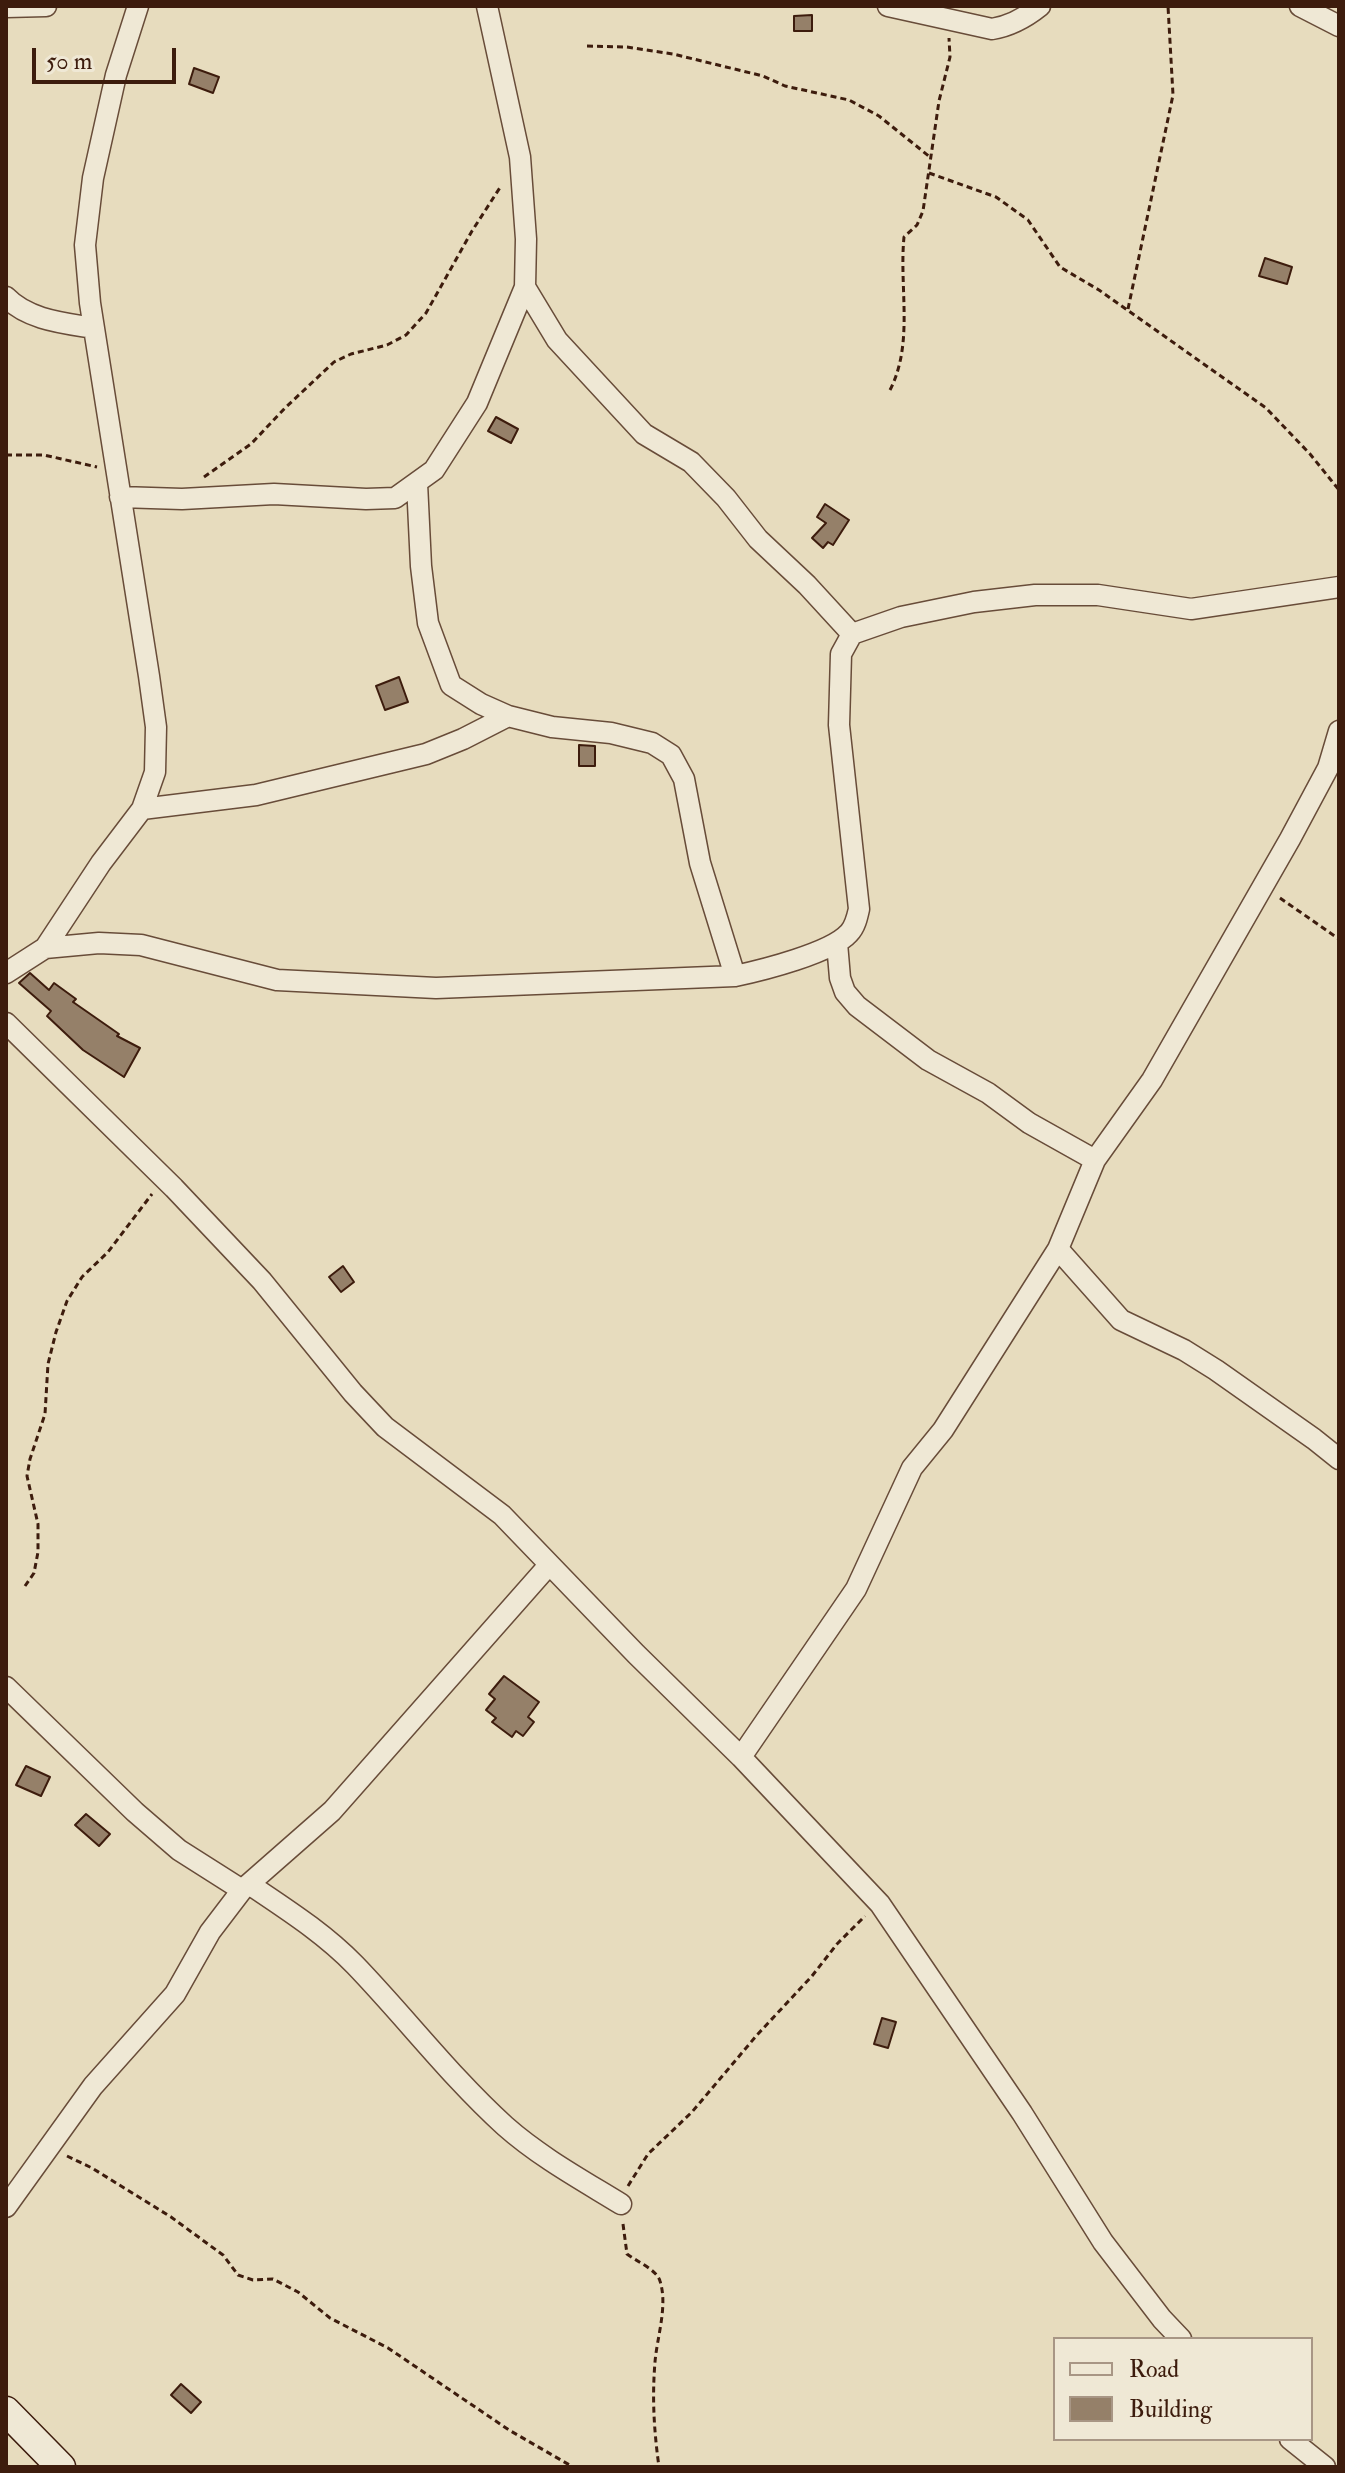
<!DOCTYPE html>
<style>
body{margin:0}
#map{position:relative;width:1345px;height:2473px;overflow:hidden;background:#e7dcbe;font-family:"IM FELL Double Pica",serif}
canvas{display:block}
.frame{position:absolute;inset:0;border:8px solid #3d1c0d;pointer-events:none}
.legend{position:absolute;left:1053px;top:2337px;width:260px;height:104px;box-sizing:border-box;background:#efe8d5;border:2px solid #a89685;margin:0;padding:10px 14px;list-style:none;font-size:24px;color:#3d1c0d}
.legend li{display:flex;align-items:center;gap:16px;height:40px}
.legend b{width:40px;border:2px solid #a89685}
.scale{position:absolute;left:32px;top:48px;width:144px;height:36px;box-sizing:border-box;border:4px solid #3d1c0d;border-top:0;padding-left:10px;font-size:24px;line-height:28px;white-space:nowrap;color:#3d1c0d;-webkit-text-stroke:6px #efe8d5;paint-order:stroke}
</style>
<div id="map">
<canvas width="1345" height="2473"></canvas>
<div class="frame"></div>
<ul class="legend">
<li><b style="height:10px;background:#efe8d5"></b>Road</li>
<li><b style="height:22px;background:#958069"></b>Building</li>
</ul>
<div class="scale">50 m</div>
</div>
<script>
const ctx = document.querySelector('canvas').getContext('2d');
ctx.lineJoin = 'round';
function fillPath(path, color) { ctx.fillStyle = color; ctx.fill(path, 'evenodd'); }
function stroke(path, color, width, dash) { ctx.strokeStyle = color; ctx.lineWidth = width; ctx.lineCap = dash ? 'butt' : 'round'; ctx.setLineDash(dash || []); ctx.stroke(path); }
const building = new Path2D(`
 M812,15V31H794V16Z
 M194,68L219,77L213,93L189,84Z
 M1265,258L1292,267L1287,284L1259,276Z
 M496,417L518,429L511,443L488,431Z
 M825,504L849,520L833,545L828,542L823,548L812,538L826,523L817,517Z
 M399,677L408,702L385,710L376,686Z
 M579,745L595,746V766H579Z
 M30,973L49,990L54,983L76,999L73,1002L119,1034L117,1036L140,1048L124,1077L83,1050L47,1016L51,1011L19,983Z
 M343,1266L354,1282L341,1292L329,1277Z
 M504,1676L539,1702L528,1717L534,1722L523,1736L516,1731L512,1737L492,1722L496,1718L486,1710L495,1699L489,1694Z
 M26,1766L50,1777L41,1796L16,1785Z
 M86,1814L110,1834L99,1846L75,1825Z
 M882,2018L896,2022L888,2048L874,2044Z
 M181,2384L201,2402L191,2413L171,2395Z`);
const path = new Path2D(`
 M587,46L627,47L673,54L763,76L785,86L849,100L879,116L930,157
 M929,173L996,197L1028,220L1060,267L1099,290L1266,408L1310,454L1339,490
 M1128,309L1173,95L1168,6
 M890,390C914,343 899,288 904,237L917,225L923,211L939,101L950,57L949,38
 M6,455H44L97,467
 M204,477L251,444L285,408L334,362L351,354L387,345L406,335L426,313L472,231L501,186
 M1280,898L1339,939
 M25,1586L34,1573L38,1552V1524L27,1476L30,1459L45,1414L48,1364L56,1332L67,1301L82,1277L108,1252L152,1194
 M67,2156L92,2168L171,2217L223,2255L238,2275L253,2280L273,2279L298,2292L330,2318L388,2348L509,2430L573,2467
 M628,2186L648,2154L692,2112L757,2035L812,1976L837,1944L865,1916
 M623,2224L627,2254C636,2261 657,2270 660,2281C668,2306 657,2337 655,2362C652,2398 654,2431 659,2467`);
const street = new Path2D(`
 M888,6L992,29C1011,26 1025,18 1040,6
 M1300,6L1339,26
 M6,7L46,6
 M525,287L557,340L644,434L691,462L726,498L758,539L807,585L852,634
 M6,297C28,320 64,323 94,328
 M417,483L421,566L428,623L451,685L481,704L508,716L552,727L611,733L652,743L671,755L684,779L700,863L735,976
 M120,497L182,499L274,494L366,499L395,498L434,470L477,403L525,287L526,239L520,157L487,6
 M142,809L256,795L426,754L463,739L508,716
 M837,943L840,978L845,992L857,1006L928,1060L988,1093L1029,1123L1095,1160
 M45,948L101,863L142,809L155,772L156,727L149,676L90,303L85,245L93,178L116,75L138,6
 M6,973L45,948L99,943L141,945L277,980L436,988L735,976C763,970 831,953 849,933C855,927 857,918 859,909L839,725L841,654L852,634L901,617L974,602L1035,595H1098L1191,609L1339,587
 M6,1023L174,1188L262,1281L353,1393L385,1427L502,1515L636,1654L741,1757L880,1904L1022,2113L1103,2242L1162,2319L1181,2339
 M1058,1249L1121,1320L1184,1350L1216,1370L1314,1439L1339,1459
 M6,1687L135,1812L179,1850L242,1890
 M741,1757L856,1589L912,1468L943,1430L1058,1249L1095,1160L1152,1080L1290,839L1328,768L1339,731
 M249,1884C286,1909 324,1933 355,1965C406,2018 450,2076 505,2126C540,2157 582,2180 621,2204
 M6,2207L93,2086L175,1994L210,1932L242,1890L332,1811L549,1565
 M1290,2439L1325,2467`);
const secondary = new Path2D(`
 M6,2411L61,2467`);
fillPath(building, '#958069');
stroke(building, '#3d1c0d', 2);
stroke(street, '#684c39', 23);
stroke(secondary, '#3d1c0d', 31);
stroke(path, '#3d1c0d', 3, [6, 4]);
stroke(street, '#efe8d5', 20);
stroke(secondary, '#efe8d5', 28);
</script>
